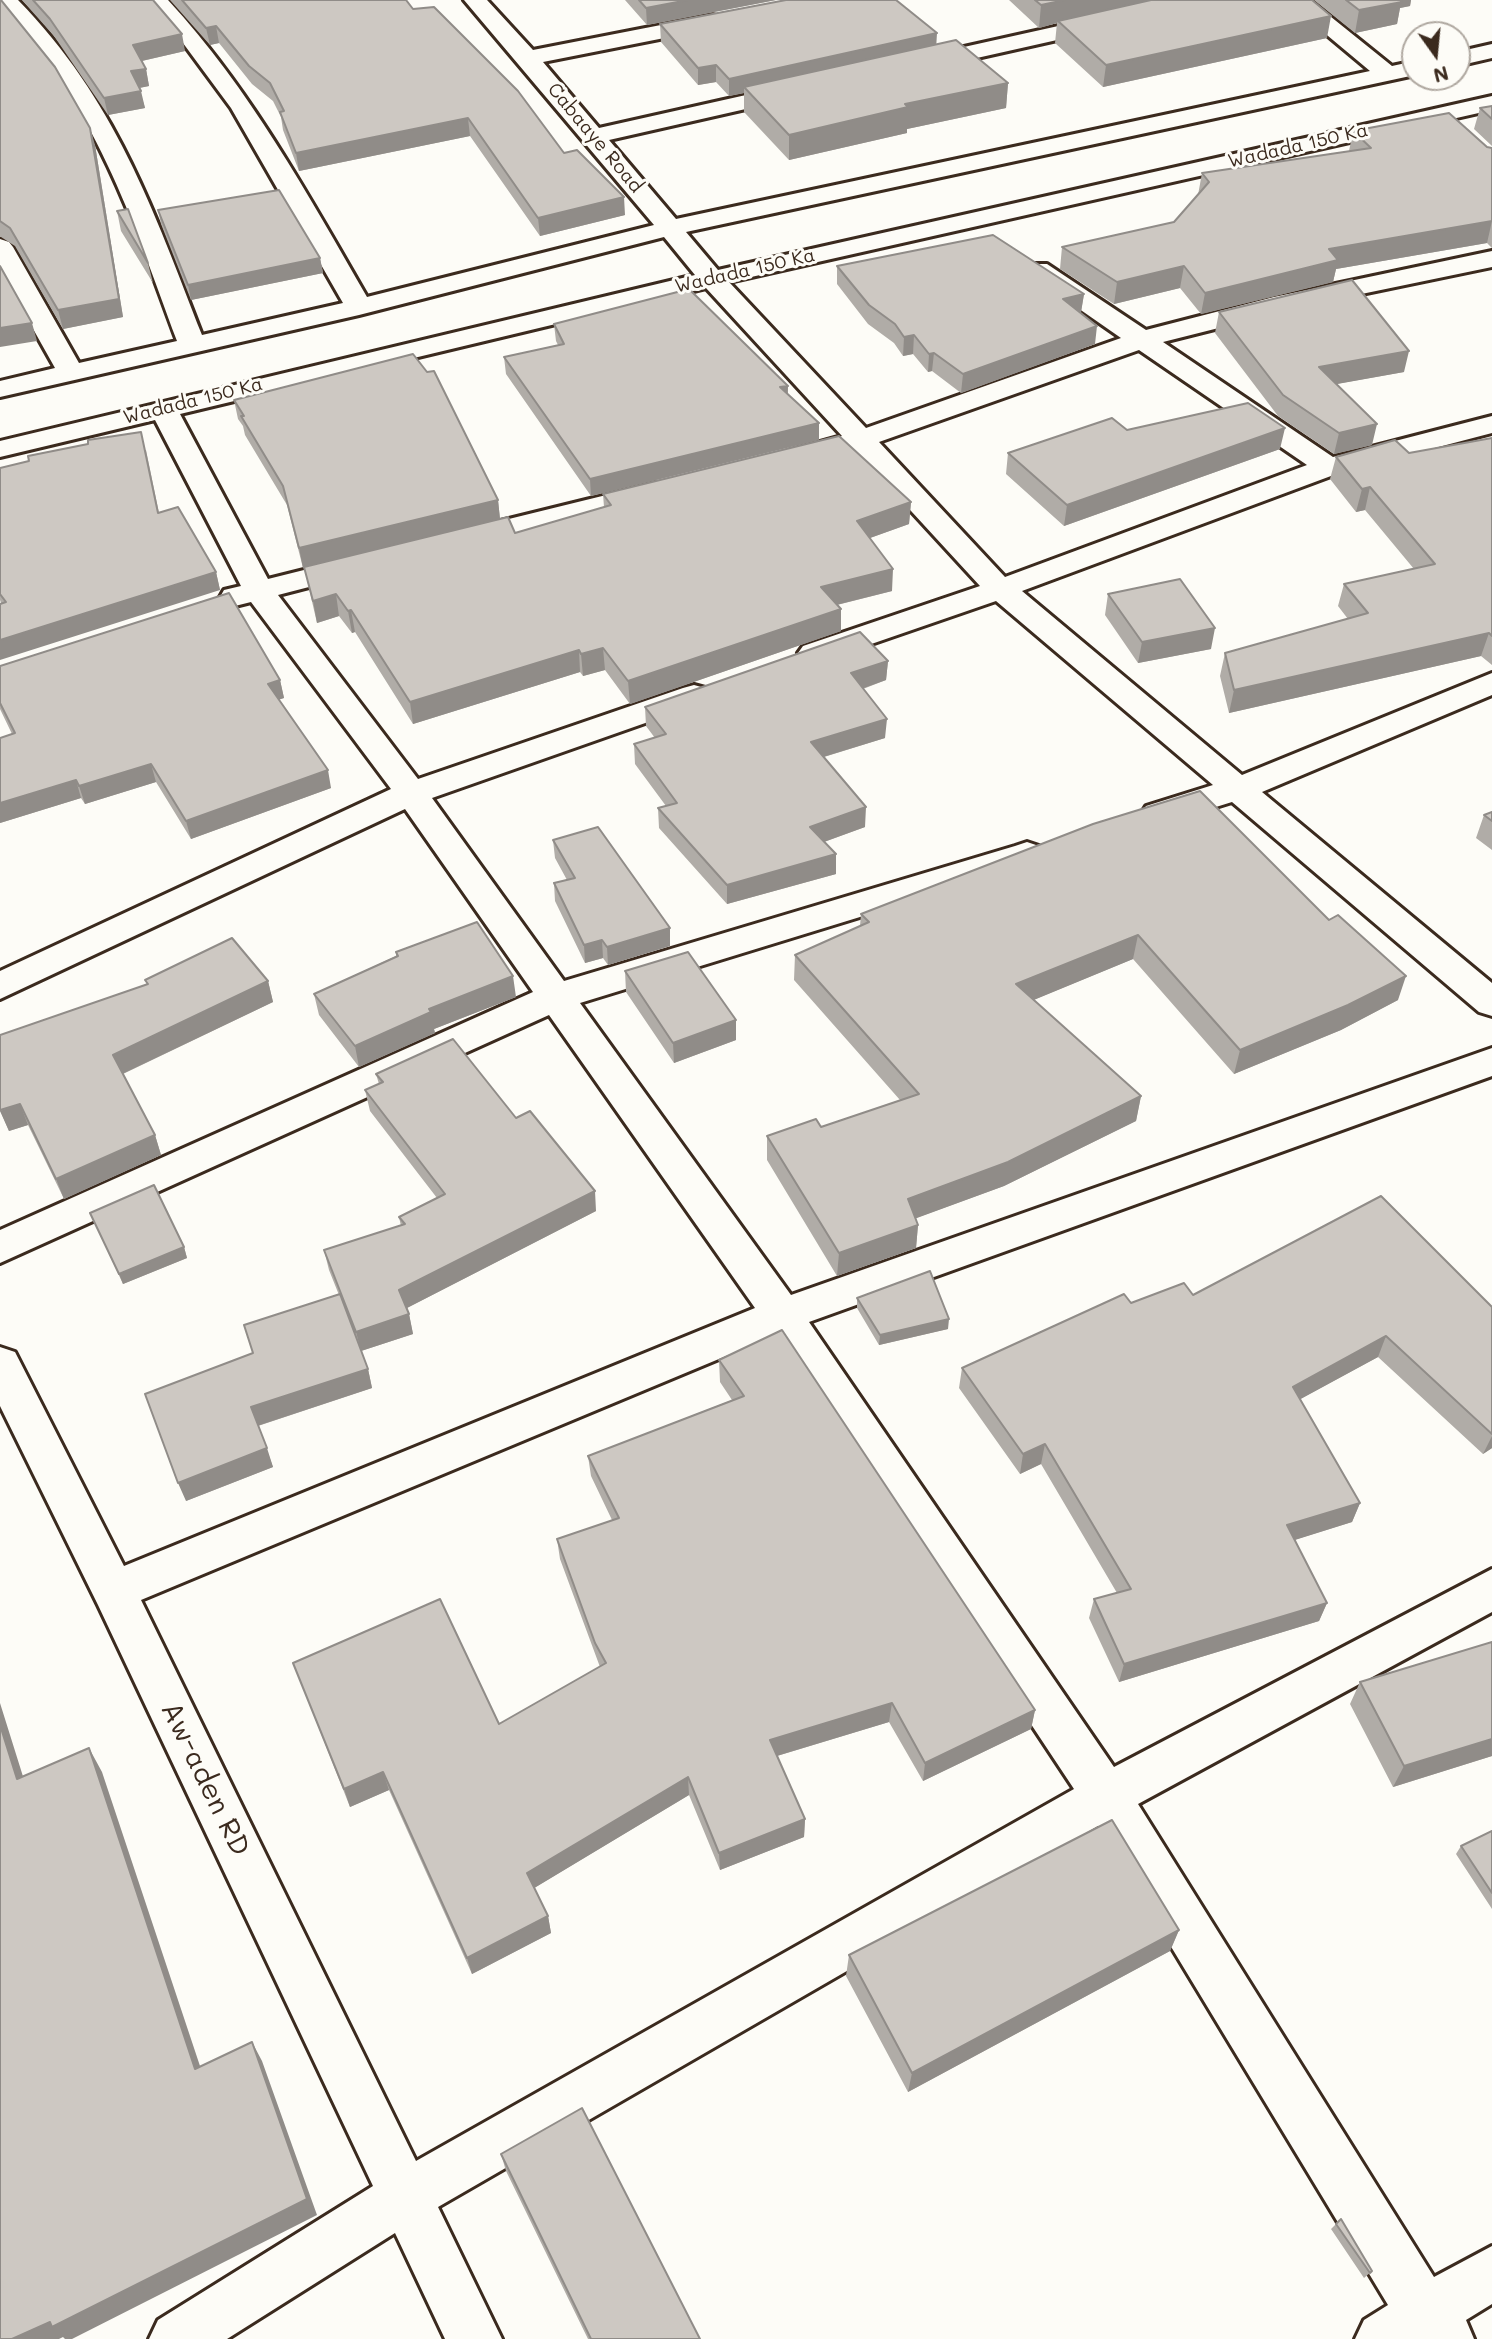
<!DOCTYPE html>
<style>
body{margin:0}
#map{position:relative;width:1492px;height:2339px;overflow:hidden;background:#fdfcf7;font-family:Mali,sans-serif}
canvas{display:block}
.north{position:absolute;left:1401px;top:21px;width:70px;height:70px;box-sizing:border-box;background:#fdfcf7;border:2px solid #afa8a0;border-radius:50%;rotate:165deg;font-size:19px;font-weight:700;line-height:28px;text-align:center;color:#3b2a1e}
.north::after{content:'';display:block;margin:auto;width:24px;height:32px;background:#3b2a1e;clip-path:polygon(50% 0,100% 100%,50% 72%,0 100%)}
</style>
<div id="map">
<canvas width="1492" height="2339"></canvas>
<div class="north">N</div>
</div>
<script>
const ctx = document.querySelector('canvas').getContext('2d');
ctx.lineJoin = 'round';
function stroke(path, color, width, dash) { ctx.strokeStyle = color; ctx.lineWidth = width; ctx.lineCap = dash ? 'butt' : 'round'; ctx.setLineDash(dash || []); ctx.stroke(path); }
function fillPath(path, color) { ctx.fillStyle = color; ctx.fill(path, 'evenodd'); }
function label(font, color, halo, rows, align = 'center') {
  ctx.font = font + ' Mali,sans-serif'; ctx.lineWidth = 6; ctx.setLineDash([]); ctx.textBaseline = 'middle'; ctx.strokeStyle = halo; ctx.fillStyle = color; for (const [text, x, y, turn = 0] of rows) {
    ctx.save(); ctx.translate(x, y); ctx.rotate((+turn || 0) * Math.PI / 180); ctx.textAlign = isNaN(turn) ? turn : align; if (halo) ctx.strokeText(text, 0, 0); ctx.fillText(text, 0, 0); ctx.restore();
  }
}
const minor = new Path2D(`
 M0,0H18C115,99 153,209 202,335L343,303L231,108L180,39L145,0H168C250,89 307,193 367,297L654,225L464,0H487L533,50L712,15L720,17L723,22L720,27L543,62L599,128L795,84L803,86L807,91L803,96L609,140L676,219L1370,71L1285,0H1310L1392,66L1415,61V75L686,232L718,270L1492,96V110L729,282L866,428L1121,338L1029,274L1025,269L1029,264H1047L1146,330L1274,297L1492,251V267L1318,303L1163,342L1333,457L1492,416V433L1339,473L1022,591L1242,775L1492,673V695L1262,792L1492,983V1016L1479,1012L1232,802L1158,825L1146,822L1141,814L1146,806L1213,785L996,601L825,660L814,663L803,660L798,653L803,646L980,586L855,450L798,466L788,463L784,457L788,451L842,436L706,288L180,414L268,579L356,557L367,560L371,566L367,572L278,595L418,779L683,688L694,685L705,688L710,695L705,702L432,798L564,981L1015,846L1027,842L1039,846L1044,854L1039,862L580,1003L791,1295L1492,1048V1076L809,1322L1114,1767L1492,1569V1612L1138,1804L1434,2277L1492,2246V2304L1466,2320L1474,2339H1355L1364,2320L1388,2305L1098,1826L438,2207L502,2339H445L395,2233L227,2339H149L158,2320L373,2186L98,1605L0,1406V1347L15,1352L124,1566L755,1308L549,1015L0,1263V1230L533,992L405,809L0,999V971L391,789L251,602L235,606L224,604L220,597L224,590L241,586L155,420L0,457V441L695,275L664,237L359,315L0,397V381L55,368L0,270V239L9,242L13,247L79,363L177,341C130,214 96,106 0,6ZM1139,350L1307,465L1005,577L879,442ZM774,1336L1074,1789L416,2161L141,1600Z
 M1175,0H1215L1204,7L919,71L908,64L919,57Z
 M1492,44V58L1457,66V52Z
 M655,483L665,486L669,492L665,498L462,548L452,545L447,539L452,533Z`);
const wall = new Path2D(`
 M0,0L95,145L123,317L63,329L15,246L1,237H0Z
 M22,0H153L185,51L142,61L146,69L149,86L139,88L145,108L108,115L54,36Z
 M170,0H406L413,9L564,153L625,215L540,236L470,136L299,171L283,130L281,117L273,101L252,84L219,43L210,45Z
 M625,0H776L647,25Z
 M1009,0H1312L1327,38L1103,87L1055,43L1057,23L1039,28Z
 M1314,0H1411L1410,6L1400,8L1397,24L1355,33Z
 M660,24L936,45L1008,83L1006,108L907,129V133L789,160L744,112V93L729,96L716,82L698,85L661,42Z
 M1492,106V146L1474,129L1480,108Z
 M1353,131L1492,148V248L1487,243L1336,269L1333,282L1201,314L1180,288L1114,304L1060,269L1062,247L1174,222L1198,195L1202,173L1349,151Z
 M158,210L320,258L323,273L191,300L161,224Z
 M117,211L148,263L153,283L121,231Z
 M837,266L1084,294L1081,312H1080L1095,344L961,393L932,371L928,372L913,354L903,356L894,343L868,324L837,284Z
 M1219,312L1404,372L1336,384L1372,445L1334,454L1278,416L1215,333Z
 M554,324L788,386V394L819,423V440L591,496L506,374L504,357L558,345L556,341Z
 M234,400L498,500L500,519L515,533L604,507L603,494L911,502L909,524L870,538L892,591L837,605L841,631L630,704L605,670L583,676L580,672L413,724L355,632L352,633L339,616L317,623L304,567L303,568L287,505L245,435L243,426L238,419Z
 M1127,430L1280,449L1064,526L1006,474L1008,453Z
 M1492,438V665L1481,656L1229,713L1220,676L1225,653L1348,619L1338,606L1344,584L1414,569L1365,510L1356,512L1330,479L1336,457L1409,453Z
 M146,450L159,513L216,572L220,590L1,603L0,600V468Z
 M1108,594L1211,649L1138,663L1105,615Z
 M888,661L886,680L863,689L885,738L824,757L865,827L824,842L836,854V874L727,904L659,828L658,808L666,806L635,764L634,744L655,738L646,726L645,707Z
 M0,666L280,680L284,698L279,699L331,788L191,839L156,782L85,804L81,798L0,823V738L12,734L0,709Z
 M1492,812V850L1476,838L1484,815Z
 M1093,824L1398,1000L1341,1030L1234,1074L1133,959L1033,1000L1141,1096L1136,1121L1004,1186L916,1218L918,1225L916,1248L837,1276L767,1160V1136L821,1127L900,1100L794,980L795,955L860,926L861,914Z
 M553,840L670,946L608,965L603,958L585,963L555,901L554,883L567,880L555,858Z
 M396,952L516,997L434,1029L435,1033L359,1067L319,1015L314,994L396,956Z
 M625,971L736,1040L674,1063L626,992Z
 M145,980L268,981L273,1002L123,1074L155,1135L161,1155L64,1199L28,1125L9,1131L0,1110L147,984Z
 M376,1074L516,1118L596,1211L407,1308L409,1314L413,1334L361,1351L368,1369L372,1388L258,1426L273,1467L186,1501L253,1353L339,1295L329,1270L324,1250L401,1226L399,1217L437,1198L370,1111L365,1090L379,1084Z
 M90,1213L184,1247L187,1258L123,1284Z
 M1193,1295L1492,1307V1448L1483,1454L1378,1357L1300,1399L1360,1503L1352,1522L1294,1540L1327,1603L1319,1621L1119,1682L1089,1618L1094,1599L1117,1593L1041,1464L1020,1474L959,1388L962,1368L1131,1303Z
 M857,1298L948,1329L879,1345L857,1308Z
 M719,1360L1035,1710L1031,1729L923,1781L889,1722L777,1756L805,1819L804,1837L720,1870L689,1795L534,1888L548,1916L551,1933L472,1974L389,1790L350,1807L293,1663L499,1724L600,1667L560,1559L557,1539L612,1520L591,1476L588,1456L732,1400L720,1382Z
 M1492,1642V1756L1393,1787L1350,1704L1360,1682Z
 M1492,1831V1909L1456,1854L1461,1846Z
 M1179,1930L1170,1951L908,2092L846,1976L849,1955Z
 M501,2154L700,2339H588L506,2171Z
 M1336,2224L1372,2271L1364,2278L1331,2229Z`);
const shadedWall = new Path2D(`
 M688,0H776L647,25L646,8Z
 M1065,0H1163L1058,21L1057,23L1039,28L1041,5Z
 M1385,0H1411L1410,6L1400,8L1397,24L1355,33L1359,10Z
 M1331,16L1327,38L1103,87L1106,65Z
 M216,26L219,43L210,45L206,28Z
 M937,33L936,50L744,87V93L729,96V79Z
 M182,34L185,51L137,62L133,45Z
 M716,65V82L698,85V68Z
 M146,69L149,86L134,89L131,71Z
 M1008,83L1006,108L907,129V133L789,160V135L905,104Z
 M141,91L145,108L108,115L104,98Z
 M468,118L470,136L299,171L296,153Z
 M90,128L95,145L123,317L63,329L58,310Z
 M624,197L625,215L540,236L538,218Z
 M1492,221L1487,243L1336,269L1333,282L1201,314L1205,293L1329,249Z
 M320,258L323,273L191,300L188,285Z
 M1184,266L1180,288L1114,304L1117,282Z
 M1084,294L1081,312L1061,317L1063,299Z
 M32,323L37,341L0,347V328Z
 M1097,326L1095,344L961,393L963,374Z
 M914,335L913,354L903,356L904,337Z
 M1409,351L1404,372L1315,388L1319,367Z
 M934,353L932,371L928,372L929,354Z
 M788,386L787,403L780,387Z
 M819,423V440L591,496L590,479Z
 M1377,424L1372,445L1334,454L1339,433Z
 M1285,428L1280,449L1064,526L1067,505Z
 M1370,487L1365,510L1356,512L1362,489Z
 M498,500L500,519L303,568L299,548Z
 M911,502L909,524L856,543L857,521Z
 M893,569L892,591L820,609L821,587Z
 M216,572L220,590L0,660V640Z
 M336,594L339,616L317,623L313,601Z
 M841,609V631L630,704L628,681Z
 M351,610L355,632L352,633L348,611Z
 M1215,628L1211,649L1138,663L1142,642Z
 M1489,633L1481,656L1229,713L1234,690Z
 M603,648L605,670L583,676L581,654Z
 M579,650L580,672L413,724L410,702Z
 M888,661L886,680L850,693L851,673Z
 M280,680L284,698L272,702L268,684Z
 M887,719L885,738L810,761L811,742Z
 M151,764L156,782L85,804L79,786Z
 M328,770L331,788L191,839L186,821Z
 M76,780L81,798L0,823V803Z
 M866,807L865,827L810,847V827Z
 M836,854V874L727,904V885Z
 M670,928V946L608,965L607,947Z
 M1138,935L1133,959L1012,1009L1016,984Z
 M602,940L603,958L585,963L584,945Z
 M513,976L516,997L434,1029L435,1033L359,1067L355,1046L429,1009Z
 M1406,976L1398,1000L1341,1030L1234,1074L1240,1050Z
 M268,981L273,1002L120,1075L113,1055Z
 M736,1020V1040L674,1063L673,1043Z
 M1141,1096L1136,1121L1004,1186L906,1222L908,1199Z
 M20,1104L28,1125L9,1131L0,1111Z
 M155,1135L161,1155L64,1199L56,1179Z
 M595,1191L596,1211L403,1310L399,1290Z
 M918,1225L916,1248L837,1276L839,1253Z
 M184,1247L187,1258L123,1284L119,1274Z
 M409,1314L413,1334L361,1351L356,1332Z
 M949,1319L948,1329L879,1345L880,1335Z
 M1386,1336L1378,1357L1286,1407L1293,1387Z
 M368,1369L372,1388L257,1426L251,1407Z
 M1492,1436V1448L1483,1454Z
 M1045,1444L1041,1464L1020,1474L1023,1454Z
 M267,1448L273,1467L186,1501L178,1483Z
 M1360,1503L1352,1522L1279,1545L1287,1525Z
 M1327,1603L1319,1621L1119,1682L1124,1664Z
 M0,1703L31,1802L17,1779L0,1725Z
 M892,1703L889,1722L770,1758V1740Z
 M1035,1710L1031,1729L923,1781L925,1763Z
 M1492,1739V1756L1393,1787L1404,1766Z
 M89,1748L102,1772L207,2087L195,2069Z
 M383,1772L389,1790L350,1807L344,1789Z
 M688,1777L689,1795L531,1890L527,1873Z
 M805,1819L804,1837L720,1870L719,1853Z
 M548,1916L551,1933L472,1974L467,1958Z
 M1179,1930L1170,1951L908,2092L912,2073Z
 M252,2042L262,2061L317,2215L72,2339H65L63,2337L59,2339H12Z`);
const building = new Path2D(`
 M0,0H1L55,67L90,128L119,299L58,310L10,228L0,221Z
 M33,0H153L182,34L133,45L146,69L131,71L141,91L104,98L50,19Z
 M182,0H406L413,9L434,7L518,91L564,153L577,150L624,197L538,218L468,118L296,153L280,112L284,111L270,83L249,66L216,26L206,28Z
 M639,0H688L646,8Z
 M786,0H896L937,33L729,79L716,65L698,68L660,24Z
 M1035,0H1065L1041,5Z
 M1151,0H1312L1331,16L1106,65L1058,21Z
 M1346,0H1400L1402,2L1359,10Z
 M956,40L1008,83L905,104L908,107L789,135L744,87Z
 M1492,106V119L1480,108Z
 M1449,113L1487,147L1492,148V221L1329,249L1338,260L1205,293L1184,266L1117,282L1062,247L1174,222L1209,182L1202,173L1371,148L1353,131Z
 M279,190L320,258L188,285L158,210Z
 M128,209L148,263L117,211Z
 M993,235L1084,294L1063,299L1097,326L963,374L934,353L929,354L914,335L904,337L895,324L869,305L837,266Z
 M0,266L32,323L0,328Z
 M1352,280L1409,351L1319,367L1377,424L1339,433L1283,395L1219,312Z
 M689,289L788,386L780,387L819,423L590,479L504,357L564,344L554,324Z
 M413,354L427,372L434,371L498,500L299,548L283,486L241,416H244L234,400Z
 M1248,403L1285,428L1067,505L1008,453L1112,418L1127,430Z
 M141,432L158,513L178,507L216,572L0,640V604L6,602L0,594V468L29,461L28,456L88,444V440Z
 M839,436L911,502L857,521L893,569L821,587L841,609L628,681L603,648L581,654L579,650L410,702L351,610L348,611L336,594L313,601L304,567L508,517L515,533L611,505L603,494Z
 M1492,438V636L1489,633L1234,690L1225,653L1368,613L1344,584L1435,564L1370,487L1362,489L1336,457L1395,440L1409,453Z
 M1180,579L1215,628L1142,642L1108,594Z
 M229,593L280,680L268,684L328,770L186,821L151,764L79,786L76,780L0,803V738L15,733L0,703V666Z
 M860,632L888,661L851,673L887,719L811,742L866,807L810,827L836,854L727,885L658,808L677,803L634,744L666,734L645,707Z
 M1200,791L1329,920L1338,915L1406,976L1348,1005L1240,1050L1138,935L1016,984L1141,1096L1008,1162L908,1199L918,1225L839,1253L767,1136L816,1119L821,1127L919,1094L795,955L869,922L861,914L1093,824Z
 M1492,812V821L1484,815Z
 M598,827L670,928L607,947L602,940L584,945L554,883L575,878L553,840Z
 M477,922L513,976L429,1009L431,1012L355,1046L314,994L398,956L396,952Z
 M232,938L268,981L113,1055L155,1135L56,1179L20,1104L0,1110V1035L148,984L145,980Z
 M688,952L736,1020L673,1043L625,971Z
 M453,1039L516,1118L530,1111L595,1191L399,1290L409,1314L356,1332L324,1250L405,1224L399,1217L445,1194L365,1090L383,1082L376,1074Z
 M154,1185L184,1247L119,1274L90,1213Z
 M1381,1196L1492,1307V1434L1386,1336L1293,1387L1360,1503L1287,1525L1327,1603L1124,1664L1094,1599L1131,1589L1045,1444L1023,1454L962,1368L1124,1294L1131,1303L1184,1283L1193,1295Z
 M930,1271L949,1319L880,1335L857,1298Z
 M340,1294L368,1369L251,1407L267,1448L178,1483L145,1394L253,1353L244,1325Z
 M782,1330L1035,1710L925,1763L892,1703L770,1740L805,1819L719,1853L688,1777L527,1873L548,1916L467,1958L383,1772L344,1789L293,1663L440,1599L499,1724L606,1663L595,1643L557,1539L619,1518L588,1456L744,1396L719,1360Z
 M1492,1642V1739L1404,1766L1360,1682Z
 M0,1725L17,1779L89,1748L195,2069L252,2042L307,2199L52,2327L50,2322L12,2339H0Z
 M1112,1820L1179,1930L912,2073L849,1955Z
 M1492,1831V1893L1461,1846Z
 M582,2108L700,2339H591L501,2154Z
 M1341,2219L1372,2271L1370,2273L1336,2224Z`);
const farStreetnames = [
 ["Cabaaye Road",595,138,50],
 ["Wadada 150 Ka",1298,146,-13],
 ["Wadada 150 Ka",745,271,-13],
 ["Wadada 150 Ka",193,401,-14]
];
const nearStreetnames = [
 ["Aw-aden RD",205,1779,64]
];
stroke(minor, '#3b2a1e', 6);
fillPath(minor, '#fdfcf7');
fillPath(wall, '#b0aca7');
fillPath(shadedWall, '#908c88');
fillPath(building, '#cdc8c2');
stroke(building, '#908c88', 2);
label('19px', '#3b2a1e', '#fdfcf7', farStreetnames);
label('28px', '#3b2a1e', '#fdfcf7', nearStreetnames);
</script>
